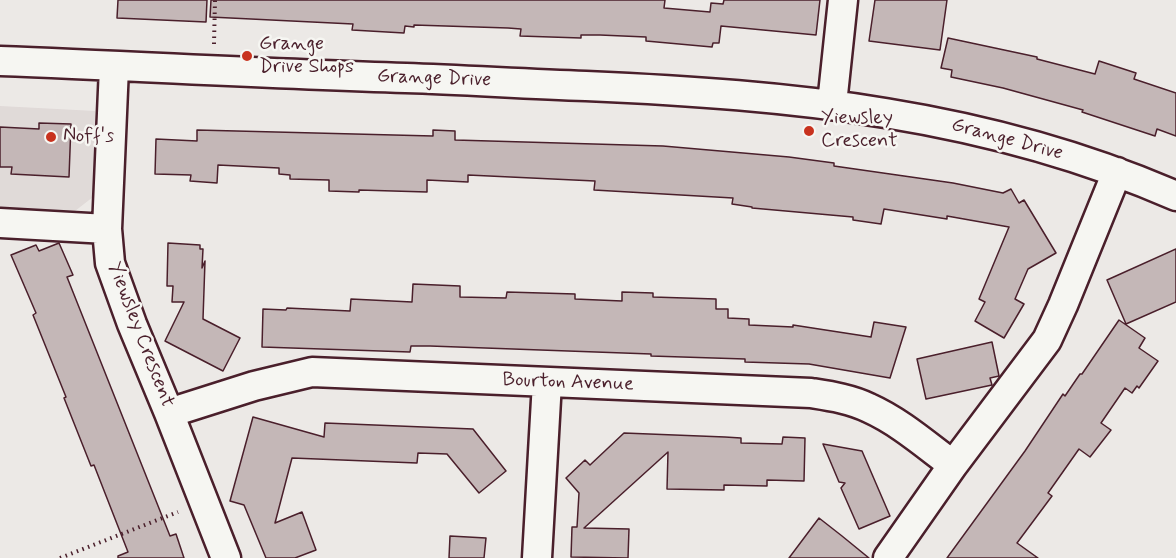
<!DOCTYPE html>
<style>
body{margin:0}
canvas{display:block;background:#ece9e6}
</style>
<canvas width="1176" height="558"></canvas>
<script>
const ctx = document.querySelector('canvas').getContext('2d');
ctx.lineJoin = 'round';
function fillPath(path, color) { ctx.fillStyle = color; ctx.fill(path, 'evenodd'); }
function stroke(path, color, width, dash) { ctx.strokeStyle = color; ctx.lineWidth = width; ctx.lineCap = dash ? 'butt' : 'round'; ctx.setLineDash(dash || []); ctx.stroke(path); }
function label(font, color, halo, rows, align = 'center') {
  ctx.font = font + ' Mynerve,sans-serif'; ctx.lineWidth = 5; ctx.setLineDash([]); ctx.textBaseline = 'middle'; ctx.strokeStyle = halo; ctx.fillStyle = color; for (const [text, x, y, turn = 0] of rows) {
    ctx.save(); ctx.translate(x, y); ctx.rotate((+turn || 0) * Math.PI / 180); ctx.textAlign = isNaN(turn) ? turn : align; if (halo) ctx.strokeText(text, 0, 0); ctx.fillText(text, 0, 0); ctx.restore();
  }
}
const built = new Path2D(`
 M0,106L95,111L93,197L66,218L0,216Z`);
const building = new Path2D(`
 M118,0H207L206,22L117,18Z
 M211,0H665L664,8L710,12L711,3L723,4L724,0H820L816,35L721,26L719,43H713L712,47L646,41V37L600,35H581V38L520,36L521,29L508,28L414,25V27L405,26L404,33L352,30L353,24L210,17Z
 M875,0H947L940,50L869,41Z
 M948,38L1037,57V59L1095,74L1099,61L1136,73L1134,79L1176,93V136L1157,129L1155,136L1082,112L1083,110L1003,88L951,77L952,70L941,68Z
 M39,123L71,124L69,177L11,174L12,167H0V127L39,129Z
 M197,130L433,136V130L455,131V140L663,146L789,157L834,163V166L953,183L1003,193L1011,189L1019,203L1024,200L1056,253L1028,269L1015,299L1024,304L1004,338L975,321L985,302L979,299L1009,227L947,216V219L884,209L881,224L853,220V217L752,208V207L732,204L733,198L594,190L595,181L468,175V182L427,180V192L359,190V192L329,191V180L290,179V175L279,174V168L218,165L217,183L190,181L191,175L155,174L156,139L197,141Z
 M59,243L73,275L67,277L170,536L176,534L184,558H118V556L128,552L94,465L91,466L64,398L66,397L33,315L36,313L11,255L36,245L39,251Z
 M168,243L200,245V249H203L202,268L205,261L203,319L240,338L223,371L165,341L184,302H172L173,286H167Z
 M1176,249V302L1126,324L1107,280Z
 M413,284L460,286V297L506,298L507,292L575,294V299L622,301V292L653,293V297L716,299V309H728V318L749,319V325L793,327V325L871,337L874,322L906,327L890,378L809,364L745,362V359L651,356V354L430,346H411L410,352L262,347L263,309L286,310L287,308L350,311L351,299L412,302Z
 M1119,320L1145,338L1139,348L1158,361L1139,388L1137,386L1132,393L1125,388L1101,423L1111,430L1090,457L1079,449L1048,493L1052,496L1017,543L1038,558H947L1025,451L1063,394L1065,396L1080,374H1082Z
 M992,342L999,376L990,378L992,385L926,399L917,359Z
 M253,417L324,437L325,423L473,429L506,471L479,493L447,454L418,453L417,463L292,458L275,523L302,512L316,550L295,558H266L244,505L230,501Z
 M624,433L725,437L741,438V443L782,444L783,437L805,438L804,481L767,480V486L724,485V490L667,489L668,452L584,528L629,529L628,558L571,557L572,527H577L579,493L566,478L585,460L590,465Z
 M823,444L862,451L890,516L859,529L841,488L845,483L839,482Z
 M819,518L842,536L869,558H789Z
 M450,536L486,538L484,558H449Z`);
const path = new Path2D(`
 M214,44L215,0
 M60,558L178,512`);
const minor = new Path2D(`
 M0,61C135,66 271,74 406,78C466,80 526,84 586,86C791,95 986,113 1176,196
 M114,67L107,229L110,263L132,324L169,413L226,558
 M832,104L843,0
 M0,223L107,229
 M169,413L254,386L312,372L811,393C830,396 851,399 869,408C900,422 926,445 953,465
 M537,558L547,382
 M888,558L953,465L1047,340L1063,305L1117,172`);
const markers = [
 [247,56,6,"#c8321e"],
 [809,131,6,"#c8321e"],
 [51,137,6,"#c8321e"]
];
const poiNames = [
 ["Grange",259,45],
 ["Drive Shops",259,68],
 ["Yiewsley",821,119],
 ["Crescent",821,142],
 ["Noff's",63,137]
];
const streetNames = [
 ["Grange Drive",434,79,2],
 ["Grange Drive",1007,140,15],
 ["Yiewsley Crescent",140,335,69],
 ["Bourton Avenue",568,383,2]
];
fillPath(built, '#e0dad8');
fillPath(building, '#c4b7b7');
stroke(building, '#4a1f2b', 1.5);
stroke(minor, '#4a1f2b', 33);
stroke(path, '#4a1f2b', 4, [1.5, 4.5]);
stroke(minor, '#f6f6f2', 28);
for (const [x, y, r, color] of markers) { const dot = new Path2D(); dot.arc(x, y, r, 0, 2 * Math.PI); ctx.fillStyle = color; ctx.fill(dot); stroke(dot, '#f6f6f2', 2); }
label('20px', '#4a1f2b', '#f6f6f2', poiNames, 'left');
label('20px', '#4a1f2b', '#f6f6f2', streetNames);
</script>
